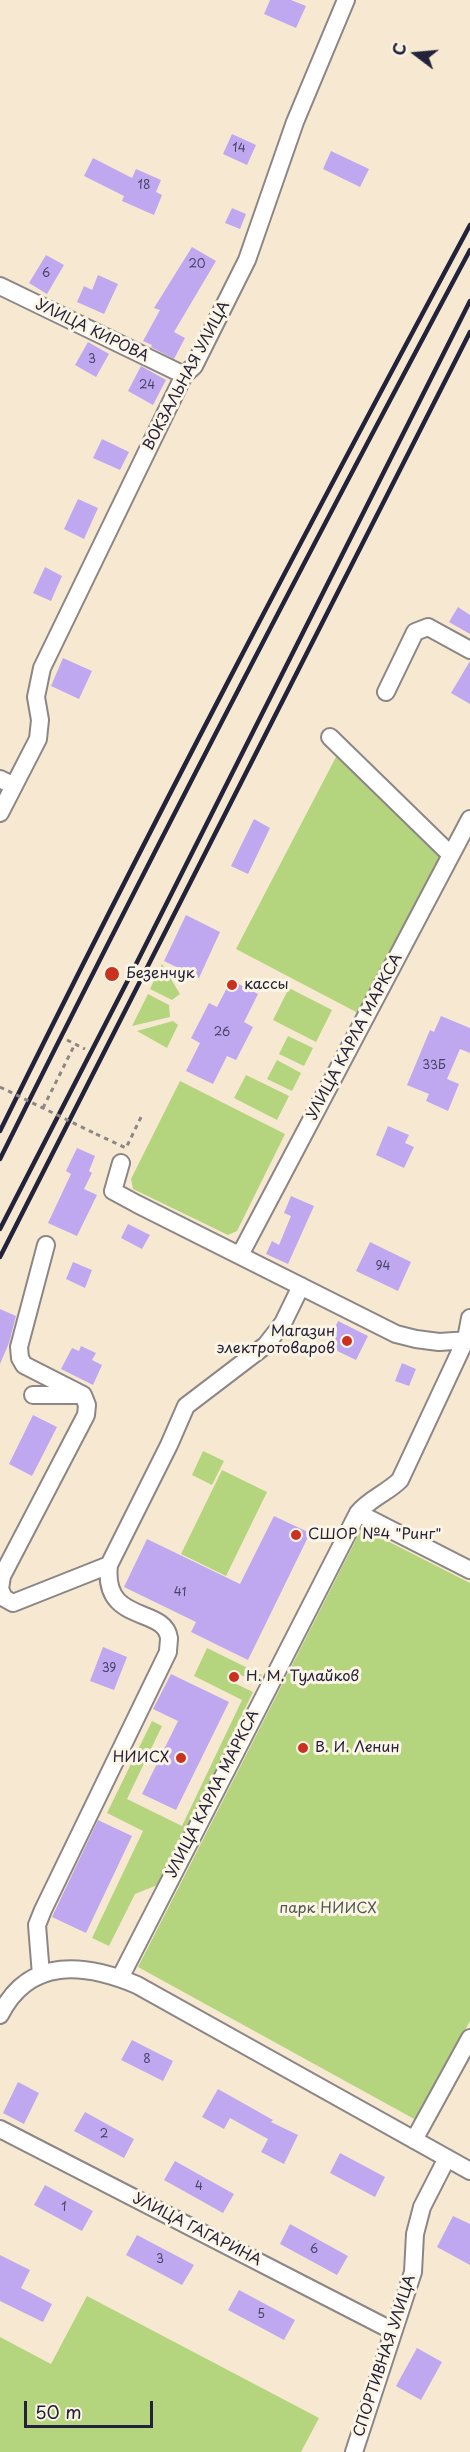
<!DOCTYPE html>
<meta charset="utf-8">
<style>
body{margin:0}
#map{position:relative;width:470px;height:2452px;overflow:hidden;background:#f7e9d1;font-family:"Playpen Sans",sans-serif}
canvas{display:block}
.north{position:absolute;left:386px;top:24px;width:60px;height:60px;-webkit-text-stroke:4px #fcf5e5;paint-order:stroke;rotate:286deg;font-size:16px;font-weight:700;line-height:24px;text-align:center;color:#22223b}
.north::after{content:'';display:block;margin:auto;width:21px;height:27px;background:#22223b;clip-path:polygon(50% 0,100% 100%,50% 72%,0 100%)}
.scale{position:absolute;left:24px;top:2401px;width:129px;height:27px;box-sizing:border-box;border:3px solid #22223b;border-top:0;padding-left:8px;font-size:18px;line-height:21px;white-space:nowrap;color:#22223b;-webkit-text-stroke:4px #fcf5e5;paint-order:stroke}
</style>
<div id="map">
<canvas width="470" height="2452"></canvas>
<div class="north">С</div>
<div class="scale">50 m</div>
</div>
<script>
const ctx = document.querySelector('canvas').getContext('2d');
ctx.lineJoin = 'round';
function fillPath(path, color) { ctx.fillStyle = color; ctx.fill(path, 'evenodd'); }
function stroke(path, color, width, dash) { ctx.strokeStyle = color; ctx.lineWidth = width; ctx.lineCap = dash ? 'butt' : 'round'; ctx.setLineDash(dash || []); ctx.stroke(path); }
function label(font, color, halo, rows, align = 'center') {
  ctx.font = font + ' "Playpen Sans",sans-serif'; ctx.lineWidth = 6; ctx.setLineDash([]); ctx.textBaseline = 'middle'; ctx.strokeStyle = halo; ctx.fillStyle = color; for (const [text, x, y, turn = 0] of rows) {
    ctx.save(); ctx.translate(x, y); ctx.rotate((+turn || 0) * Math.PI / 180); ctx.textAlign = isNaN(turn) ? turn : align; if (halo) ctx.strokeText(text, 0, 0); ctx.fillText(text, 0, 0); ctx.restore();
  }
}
const green = new Path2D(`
 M337,755L440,856L358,1013L236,949Z
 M162,964L180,994L172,1000L150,989Z
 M289,988L332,1010L316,1042L273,1020Z
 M148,994L169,1005L170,1017L132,1026Z
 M173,1021L178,1025L167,1048L137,1031Z
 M288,1036L313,1048L304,1066L279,1054Z
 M277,1060L301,1073L292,1091L267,1079Z
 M246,1075L289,1096L277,1120L234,1098Z
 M180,1081L285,1134L237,1231L228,1235L133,1189L131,1179Z
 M203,1451L224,1461L212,1485L192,1475Z
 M222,1470L267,1492L226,1576L181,1554Z
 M362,1528L470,1583V2021L416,2120L138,1967Z
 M207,1648L262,1675L258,1683L232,1671L228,1680L253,1692L160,1884L135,1894L109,1946L92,1938L143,1831L107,1813L152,1721L162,1726L127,1799L182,1826L242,1700L194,1676Z
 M87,2296L319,2418L301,2452H0V2337L51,2364Z`);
const building = new Path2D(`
 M270,0H291L306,6L296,28L264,14Z
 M232,134L256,145L247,165L223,154Z
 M331,151L369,169L360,187L323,169Z
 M93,158L132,178L136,169L161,180L156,192L162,195L154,215L122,201L124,196L84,176Z
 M232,208L246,214L240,229L225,223Z
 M192,247L216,261L174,332L185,338L174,359L151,347L152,345L143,341L160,310L154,308Z
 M46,255L64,265L47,294L29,283Z
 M98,275L118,284L104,314L77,302L84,286L92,290Z
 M88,342L109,354L96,377L75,365Z
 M141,366L166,380L153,405L128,391Z
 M102,439L129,452L120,470L93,458Z
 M78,499L98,508L84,539L64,529Z
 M45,567L62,576L51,601L33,593Z
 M458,607L470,615V634L449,622Z
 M63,658L92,671L79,699L51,686Z
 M470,661V704L451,693Z
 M254,819L270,828L248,874L231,866Z
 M186,915L220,932L199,978L164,961Z
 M231,980L258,994L244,1022L253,1027L236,1060L227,1056L213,1084L186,1071L200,1043L191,1038L209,1003L217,1007Z
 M441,1016L470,1028V1053L460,1049L447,1079L459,1084L448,1111L426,1101L429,1094L407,1085L430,1030L434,1032Z
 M388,1126L409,1135L405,1143L414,1147L404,1168L376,1155Z
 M77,1148L95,1156L89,1171L92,1173L84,1189L97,1195L77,1236L48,1223L71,1174L66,1171Z
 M291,1196L314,1206L288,1264L266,1254L272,1241L279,1245L291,1216L284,1213Z
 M128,1224L150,1235L142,1249L121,1238Z
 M370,1242L411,1262L398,1291L356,1271Z
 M73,1262L92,1270L85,1288L66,1279Z
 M0,1309L16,1316L9,1343L0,1364Z
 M338,1321L368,1336L356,1360L327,1346Z
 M81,1346L96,1353L92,1360L102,1365L93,1385L61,1369L72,1348L79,1351Z
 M402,1363L416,1369L409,1386L395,1381Z
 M33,1415L57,1427L32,1476L9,1464Z
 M274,1516L310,1533L248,1660L191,1632L196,1622L124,1587L147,1539L240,1584Z
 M103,1647L127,1657L114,1690L90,1681Z
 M171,1674L229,1702L176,1810L142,1794L178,1721L153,1709Z
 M98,1820L132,1836L86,1933L52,1917Z
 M132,2040L173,2061L163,2081L121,2060Z
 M18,2082L39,2093L24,2124L3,2113Z
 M218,2089L273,2120L271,2122L298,2135L284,2164L261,2152L268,2139L230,2118L224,2129L202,2117Z
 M85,2112L134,2139L124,2158L74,2131Z
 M340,2153L385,2177L375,2197L330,2173Z
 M175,2161L234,2194L223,2213L164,2180Z
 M45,2185L93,2211L82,2231L34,2205Z
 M453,2216L470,2224V2265L437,2247Z
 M290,2224L348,2256L337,2275L280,2244Z
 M137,2235L194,2265L182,2285L126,2255Z
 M0,2255L30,2270L21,2288L52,2304L43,2322L0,2301Z
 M239,2290L295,2320L284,2340L228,2310Z
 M417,2348L442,2362L421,2400L396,2386Z`);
const path = new Path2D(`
 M67,1040L85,1049
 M43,1108L75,1044
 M96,1134L126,1148L143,1113`);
const minor = new Path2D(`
 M0,286L184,375
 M386,692L415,632L428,627L470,650
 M330,737L451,855
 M0,779L14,786
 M0,813L38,739L40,720L36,697L42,668L184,375L194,366L247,260L295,122L346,0
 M121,1163L113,1191L137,1204L396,1334L416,1339L439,1342L470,1340
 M46,1245L19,1347L20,1358L24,1365L83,1395L87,1405L86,1415L2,1576L0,1589L4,1598L13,1603L109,1565
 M240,1255L470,819
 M33,1395H79
 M358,1513L470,1570
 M41,1975L37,1925L43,1910L168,1652C168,1648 169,1642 169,1638C165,1606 102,1625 109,1565L169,1445L186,1406L266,1345L283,1323L301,1286
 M120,1978L358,1513C369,1499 387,1493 400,1480L466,1339L470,1318
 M0,2015C29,1957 84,1963 137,1985L470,2171
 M0,2129L393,2331
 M414,2140L470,2038
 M354,2452L413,2272L415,2234L422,2207L447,2158`);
const rail = new Path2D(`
 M0,1131C150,826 309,525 470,225
 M0,1159C152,853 309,551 470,250
 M0,1229L127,982L470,301
 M0,1257L470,332`);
const pathBridge = new Path2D(`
 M0,1087L96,1134`);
const markers = [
 [112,974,8,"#c8321e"],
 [232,985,6,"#c8321e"],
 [347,1341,6,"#c8321e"],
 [296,1535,6,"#c8321e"],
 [234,1677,6,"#c8321e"],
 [303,1748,6,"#c8321e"],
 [181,1758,6,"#c8321e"]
];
const numberNames = [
 ["14",239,149],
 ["18",144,186],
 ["20",197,265],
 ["6",46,274],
 ["3",92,360],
 ["24",147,386],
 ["26",222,1033],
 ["33Б",434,1066],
 ["94",383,1267],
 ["41",180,1593],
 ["39",109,1669],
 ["8",147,2060],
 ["2",104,2135],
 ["4",199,2187],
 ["1",64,2208],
 ["6",314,2250],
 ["3",160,2260],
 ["5",261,2315]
];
const streetNames = [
 ["УЛИЦА КИРОВА",92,331,26],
 ["ВОКЗАЛЬНАЯ УЛИЦА",187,376,-62],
 ["УЛИЦА КАРЛА МАРКСА",355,1037,-62],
 ["УЛИЦА КАРЛА МАРКСА",213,1794,-63],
 ["УЛИЦА ГАГАРИНА",197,2230,27],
 ["СПОРТИВНАЯ УЛИЦА",385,2356,-72]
];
const poiNames = [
 ["Безенчук",126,974],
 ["кассы",244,985],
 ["Магазин",335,1332,"right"],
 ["электротоваров",335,1349,"right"],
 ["СШОР №4 \"Ринг\"",308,1535],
 ["Н. М. Тулайков",246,1677],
 ["В. И. Ленин",315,1748],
 ["НИИСХ",169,1758,"right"]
];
const parkNames = [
 ["парк НИИСХ",328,1909]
];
fillPath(green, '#b4d57d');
fillPath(building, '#bfa8f0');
stroke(minor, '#8c8686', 20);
stroke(path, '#8c8686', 3, [4.5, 4.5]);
stroke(minor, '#fff', 16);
stroke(rail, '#22223b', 4.5);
stroke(pathBridge, '#8c8686', 3, [4.5, 4.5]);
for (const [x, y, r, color] of markers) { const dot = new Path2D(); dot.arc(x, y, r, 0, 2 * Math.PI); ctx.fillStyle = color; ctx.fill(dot); stroke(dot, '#fcf5e5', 2); }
label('12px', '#494468', null, numberNames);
label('15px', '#22223b', '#fcf5e5', streetNames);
label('15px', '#22223b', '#fcf5e5', poiNames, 'left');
label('15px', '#4e584f', '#fcf5e5', parkNames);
</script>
